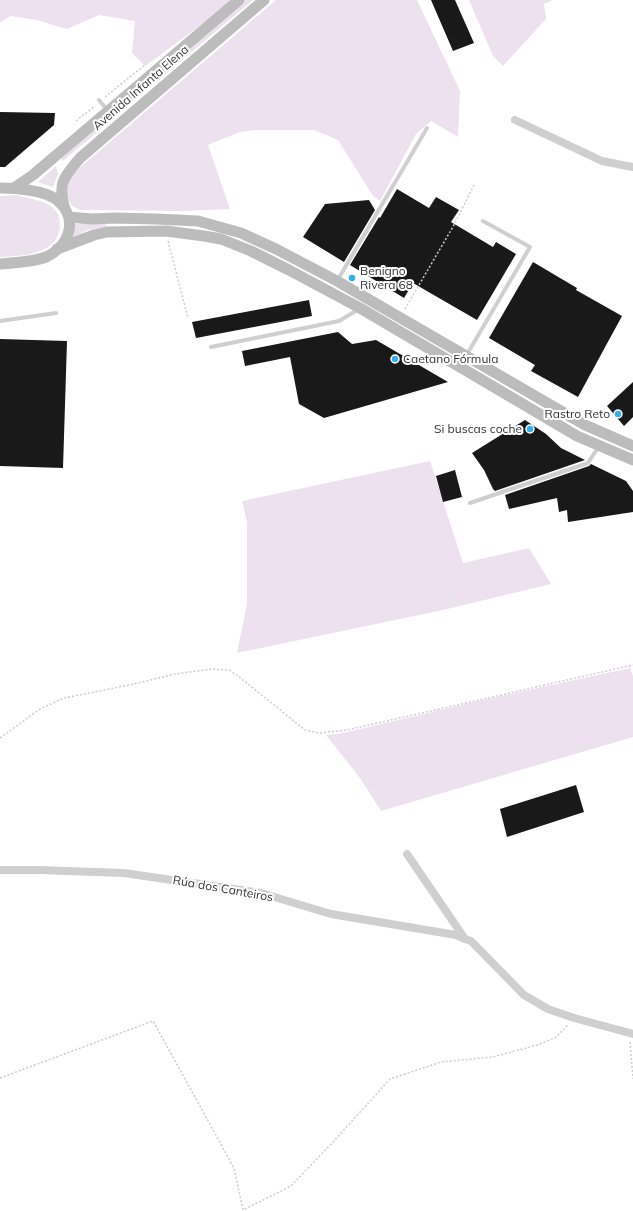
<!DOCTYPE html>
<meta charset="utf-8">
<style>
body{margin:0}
canvas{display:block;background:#fff}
</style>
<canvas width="633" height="1211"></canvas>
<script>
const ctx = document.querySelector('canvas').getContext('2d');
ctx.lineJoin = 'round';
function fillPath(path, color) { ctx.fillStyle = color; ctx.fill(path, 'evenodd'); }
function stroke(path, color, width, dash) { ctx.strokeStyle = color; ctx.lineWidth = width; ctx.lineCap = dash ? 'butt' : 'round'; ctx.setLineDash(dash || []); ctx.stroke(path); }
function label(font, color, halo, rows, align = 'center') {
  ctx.font = font + ' Mulish,sans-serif'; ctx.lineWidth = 4; ctx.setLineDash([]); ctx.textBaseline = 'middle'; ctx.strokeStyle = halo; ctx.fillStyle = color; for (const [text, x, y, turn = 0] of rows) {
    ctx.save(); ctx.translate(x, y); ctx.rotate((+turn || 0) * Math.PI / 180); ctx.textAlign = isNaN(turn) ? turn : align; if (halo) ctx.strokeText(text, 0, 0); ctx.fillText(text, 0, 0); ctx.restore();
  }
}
const green = new Path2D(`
 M0,0H233L219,12L145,66L132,53L135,21L99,15L67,29L36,20L10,16L0,23Z
 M245,0H253L63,161L61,158Z
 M276,0H417L460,91L458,137L431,121L416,134L380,201L373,196L338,140L314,130H255L240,132L208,145L230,209L185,211L80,210L72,206L66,194L70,176Z
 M469,0H553L544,4L546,19L503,66L493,56Z
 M56,166L58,174L53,187L38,182Z
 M16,195C27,198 43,200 52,207C58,212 60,219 60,226C58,255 22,256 0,257V196Z
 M75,224H106V227L87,230L72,238Z
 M430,461L463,563L529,548L551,584L443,610L237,653L247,604V522L242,501Z
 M630,668L633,676V737L381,811L360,778L326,735L339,734L487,699Z`);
const building = new Path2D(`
 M431,0H455L474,43L453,51Z
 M0,112L55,113L54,125L5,167H0Z
 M397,189L429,208L436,197L459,210L451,222L493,247L496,242L516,254L477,320L413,283L404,298L350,265L379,217L380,218Z
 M369,200L375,210L344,262L303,237L325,204Z
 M533,262L577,288L576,290L622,316L578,397L531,371L535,365L489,338Z
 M309,300L312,316L196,338L192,322Z
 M338,332L352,344L376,340L448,382L324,418L299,404L290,357L245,366L242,351Z
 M0,339L67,341L63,468L0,466Z
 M633,382V417L624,426L607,406Z
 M525,420L546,434L561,448L585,460L495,491L493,489L484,470L472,453Z
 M591,464L626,481L633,491V512L568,522L567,510L559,512L557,498L509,509L505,495L589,466Z
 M455,470L462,497L443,502L436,476Z
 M576,785L584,812L507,837L500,809Z`);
const path = new Path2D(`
 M105,97L146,64
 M76,121L95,106
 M168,241L188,318
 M405,309L454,225L474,185
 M0,738L40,709L64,698L134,684L175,674L213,669L229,670L238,676L305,730L319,733L347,730L633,665
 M630,1042L633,1079
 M0,1078L153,1021L234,1168L243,1210L291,1186L334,1141L390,1079L441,1062L493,1057L537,1045L555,1038L568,1025`);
const lane = new Path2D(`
 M99,100L108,111
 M337,281L427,128
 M0,321L56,313
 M211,347L339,321L359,309
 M466,356L530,247L483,221
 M470,503L588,463L599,446`);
const street = new Path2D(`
 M515,120L602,161L633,167
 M407,854L465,939L471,941L524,995L548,1009L574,1018L633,1034
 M0,870H39L124,873L261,893L331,914L456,935L465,939`);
const secondary = new Path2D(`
 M0,188C16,188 44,190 57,200C79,218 70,246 46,257C33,262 14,263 0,264
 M14,188L33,175L239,0
 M65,209C57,183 64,177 80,158L264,0
 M69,217L91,219L115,218L156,219L198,221L241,233L276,249L337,281L585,425L633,446
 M57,249L94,235L107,232L166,231L204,236L221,239L251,251L289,270L360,308L577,436L633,460`);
const markers = [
 [352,278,4,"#33b0eb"],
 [395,359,4,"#33b0eb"],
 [618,414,4,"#33b0eb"],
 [530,429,4,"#33b0eb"]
];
const streetNames = [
 ["Avenida Infanta Elena",141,88,-41],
 ["Rúa dos Canteiros",223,889,10]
];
const poiNames = [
 ["Benigno",360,271],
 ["Rivera 68",360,285],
 ["Caetano Fórmula",403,359],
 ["Rastro Reto",610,414,"right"],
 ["Si buscas coche",522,429,"right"]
];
fillPath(green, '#ede1ef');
fillPath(building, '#191919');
stroke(path, '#ccc', 1.5, [2, 2]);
stroke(lane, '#cfcfcf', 4);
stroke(street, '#cfcfcf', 8);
stroke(secondary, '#bcbcbc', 11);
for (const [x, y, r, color] of markers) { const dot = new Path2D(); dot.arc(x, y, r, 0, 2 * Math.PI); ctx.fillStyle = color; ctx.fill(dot); stroke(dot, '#fff', 1.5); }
label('12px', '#323232', '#fff', streetNames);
label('12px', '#323232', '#fff', poiNames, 'left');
</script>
